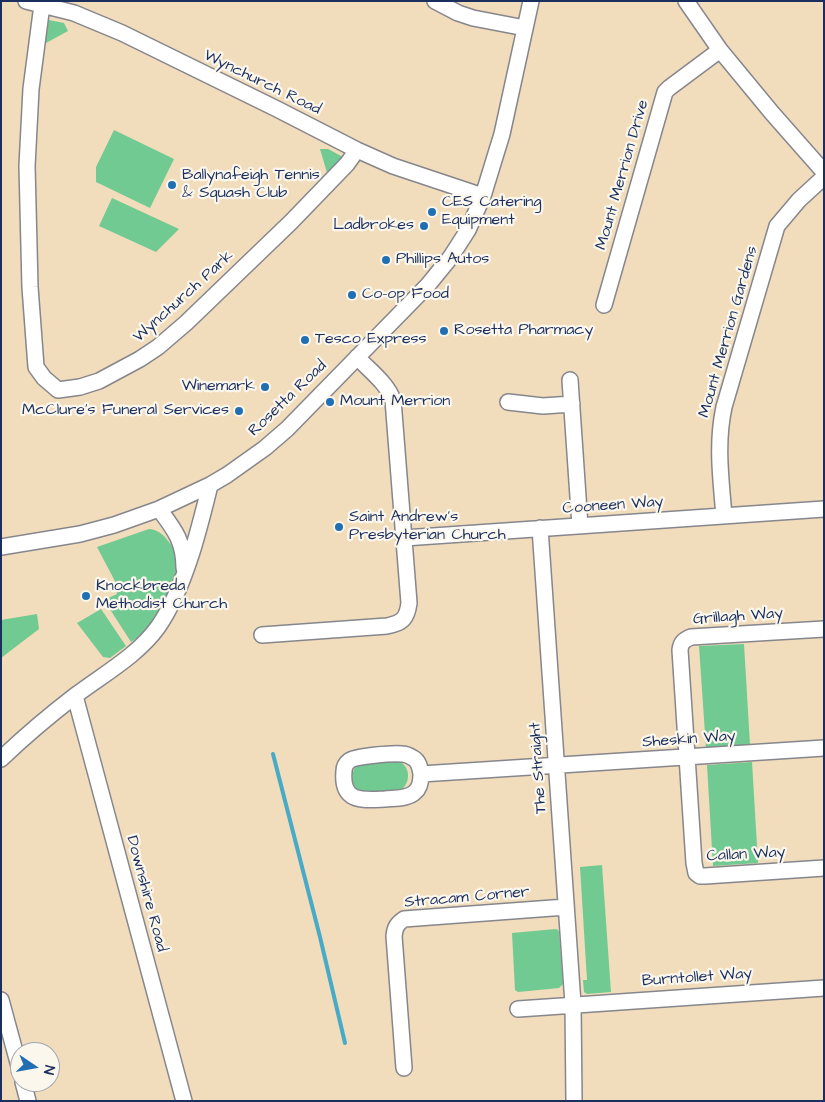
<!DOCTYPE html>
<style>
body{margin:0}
#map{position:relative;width:825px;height:1102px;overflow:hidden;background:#f1dcbc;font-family:"Architects Daughter",sans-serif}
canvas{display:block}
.frame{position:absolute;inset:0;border:2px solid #1b2f5e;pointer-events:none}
.north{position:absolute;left:10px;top:1042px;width:50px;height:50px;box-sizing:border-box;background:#fbf7ec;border:1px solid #a1a7b3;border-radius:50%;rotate:102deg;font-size:14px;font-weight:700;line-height:20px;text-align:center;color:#1b2f5e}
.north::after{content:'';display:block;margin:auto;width:18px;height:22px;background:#1f6fb2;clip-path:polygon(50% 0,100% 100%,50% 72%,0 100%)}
</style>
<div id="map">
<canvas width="825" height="1102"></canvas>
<div class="frame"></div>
<div class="north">N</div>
</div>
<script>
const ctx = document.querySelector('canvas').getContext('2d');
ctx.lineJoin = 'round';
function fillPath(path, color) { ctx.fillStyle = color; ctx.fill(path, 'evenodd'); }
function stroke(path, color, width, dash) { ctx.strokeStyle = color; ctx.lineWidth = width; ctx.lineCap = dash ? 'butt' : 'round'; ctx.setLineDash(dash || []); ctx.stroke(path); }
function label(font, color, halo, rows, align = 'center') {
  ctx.font = font + ' "Architects Daughter",sans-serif'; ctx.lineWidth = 4.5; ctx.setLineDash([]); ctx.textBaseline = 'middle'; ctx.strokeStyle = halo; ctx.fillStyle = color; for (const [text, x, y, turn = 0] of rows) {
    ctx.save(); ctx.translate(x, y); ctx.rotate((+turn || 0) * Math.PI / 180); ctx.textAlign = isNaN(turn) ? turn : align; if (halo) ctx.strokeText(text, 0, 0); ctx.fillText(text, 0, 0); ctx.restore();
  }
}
const green = new Path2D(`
 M49,20L64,23L68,31L46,43L45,42Z
 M114,130L174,159L150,208L96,182V167Z
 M320,149H328L343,157V158L328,176Z
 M112,198L179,229L156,252L99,226Z
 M149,529C158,530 163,534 168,541C173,547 177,555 177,563C177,583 157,618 143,632C139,636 135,639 131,642L104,600L117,594L115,586L117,585L97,547Z
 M101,609L126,646L110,658L103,657L77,623Z
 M37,614L39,629L1,658V620Z
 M744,644L750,745L706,748L699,646Z
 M397,761C410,764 412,782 401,790L363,793L355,790L353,787L352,773L357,764Z
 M752,762L758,863L713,866L707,765Z
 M602,865L611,992L587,994L584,992L583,980H587L580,867Z
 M556,929L558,930L559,932L563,984L559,988L518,992L515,990L512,933Z`);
const stream = new Path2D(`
 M273,754L320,937L345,1043`);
const minor = new Path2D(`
 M26,1L74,13L122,33L277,109L357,150L393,166L483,196
 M435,1L458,13L473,18L525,28
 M686,1L720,50L772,113L824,172
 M42,5L31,89L27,166L30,287L36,367L44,378L58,390L80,387L99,381L140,359L158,347L186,323L291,222L347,164L357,150
 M604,305L665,92L669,88L720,50
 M570,380L580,526
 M508,402L543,406L572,404
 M159,509C174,529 184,541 184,568
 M724,516C721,479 716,444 724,407L777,226L799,200L824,177
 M540,528L573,1004L574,1101
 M404,538L824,509
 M1,547L80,534L114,525L159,509L210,485L227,475L265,448L287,429L428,285L450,258L468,230L483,196L502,134L531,1
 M824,629L691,637C684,640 681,642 680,650L694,863L696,873L700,876H705L824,868
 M262,635L387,626C402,623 407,619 409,603L393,400C387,383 369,370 357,357
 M75,696L184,1101
 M1,759C25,736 50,715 76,695C104,674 138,655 158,627C185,588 199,530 210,485
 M421,774C420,768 419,761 413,758C410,756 405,754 402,754C393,753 355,756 349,761C345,764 344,767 344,771C341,803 362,800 385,799C395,798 408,799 415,792C420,788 421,781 421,774L824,748
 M1,1000L20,1070
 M518,1009L824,988
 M404,1068L394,936C395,927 397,924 404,919L566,907
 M23,1082L28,1101`);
const markers = [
 [172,185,5,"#1f6fb2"],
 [432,212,5,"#1f6fb2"],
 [424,226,5,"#1f6fb2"],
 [386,260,5,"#1f6fb2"],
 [352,295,5,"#1f6fb2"],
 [444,331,5,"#1f6fb2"],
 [305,340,5,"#1f6fb2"],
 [265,387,5,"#1f6fb2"],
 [330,402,5,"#1f6fb2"],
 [239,411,5,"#1f6fb2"],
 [339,527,5,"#1f6fb2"],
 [86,596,5,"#1f6fb2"]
];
const streetNames = [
 ["Wynchurch Road",262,83,26],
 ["Mount Merrion Drive",623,175,-74],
 ["Wynchurch Park",184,297,-42],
 ["Mount Merrion Gardens",729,332,-74],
 ["Rosetta Road",288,399,-44],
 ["Cooneen Way",613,506,-4],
 ["Grillagh Way",738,617,-4],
 ["Sheskin Way",689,740,-4],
 ["The Straight",539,768,-94],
 ["Callan Way",746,855,-3],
 ["Downshire Road",146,894,75],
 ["Stracam Corner",467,898,-5],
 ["Burntollet Way",697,978,-4]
];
const poiNames = [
 ["Ballynafeigh Tennis",182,176],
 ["& Squash Club",182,194],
 ["CES Catering",442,203],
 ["Equipment",442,221],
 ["Ladbrokes",414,226,"right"],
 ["Phillips Autos",396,260],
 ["Co-op Food",362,295],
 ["Rosetta Pharmacy",454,331],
 ["Tesco Express",315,340],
 ["Winemark",255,387,"right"],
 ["Mount Merrion",340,402],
 ["McClure's Funeral Services",229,411,"right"],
 ["Saint Andrew's",349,518],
 ["Presbyterian Church",349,536],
 ["Knockbreda",96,587],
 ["Methodist Church",96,605]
];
fillPath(green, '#70ca91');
stroke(stream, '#47aac6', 4);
stroke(minor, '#86868d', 18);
stroke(minor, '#fff', 15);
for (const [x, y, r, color] of markers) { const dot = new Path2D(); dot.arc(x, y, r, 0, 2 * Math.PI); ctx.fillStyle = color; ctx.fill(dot); stroke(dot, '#fbf7ec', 2); }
label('16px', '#1b2f5e', '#fbf7ec', streetNames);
label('16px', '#1b2f5e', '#fbf7ec', poiNames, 'left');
</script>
